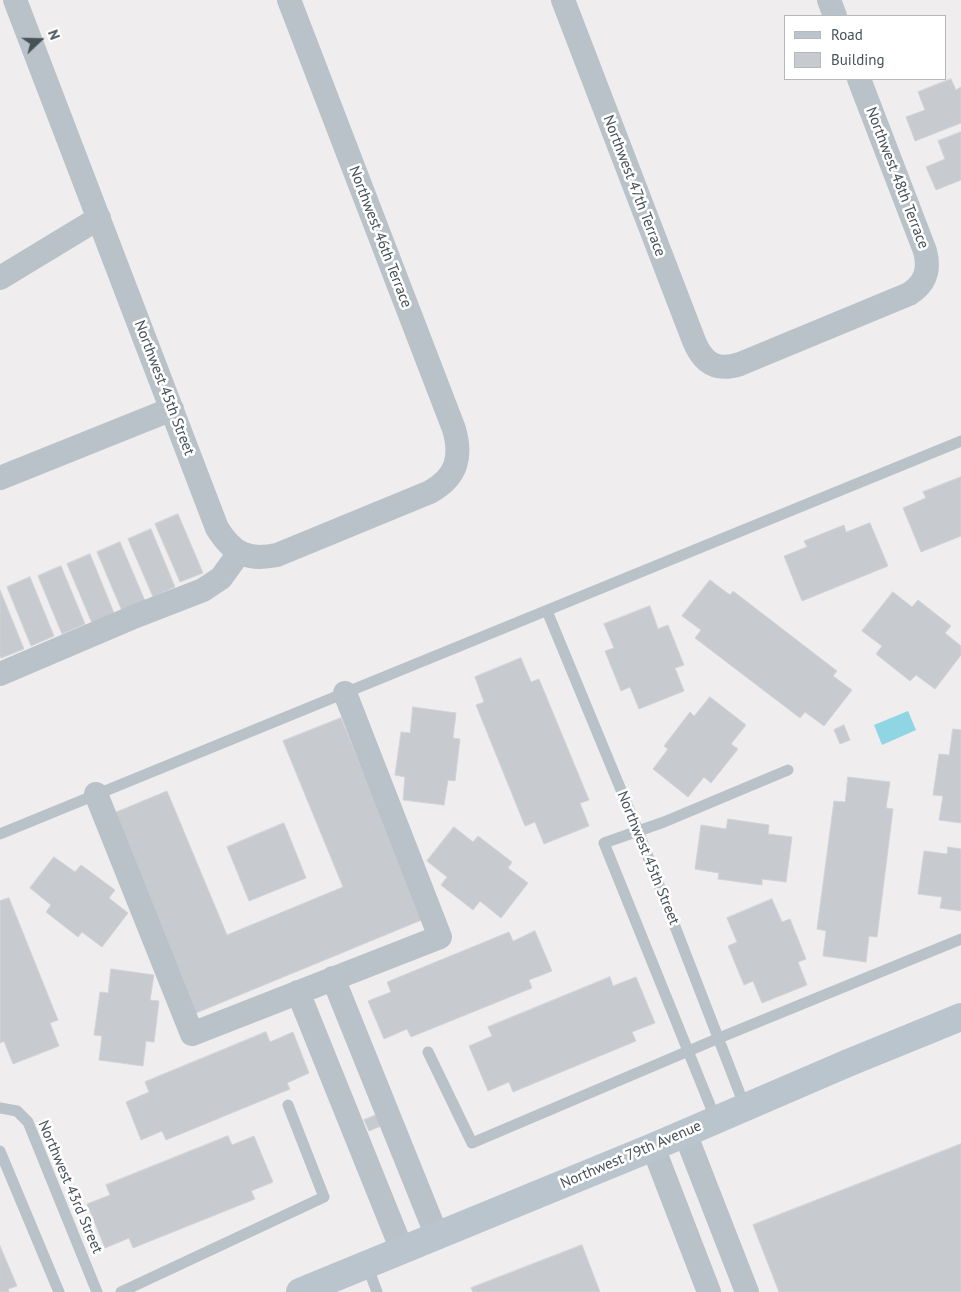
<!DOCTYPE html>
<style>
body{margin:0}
#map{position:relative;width:961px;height:1292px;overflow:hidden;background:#efeded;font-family:"PT Sans",sans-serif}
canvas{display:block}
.legend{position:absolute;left:784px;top:15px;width:162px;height:65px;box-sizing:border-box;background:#fff;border:1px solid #b5b9bc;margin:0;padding:6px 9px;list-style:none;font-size:15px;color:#475158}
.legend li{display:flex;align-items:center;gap:10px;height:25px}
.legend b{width:25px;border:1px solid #b5b9bc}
.north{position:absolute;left:15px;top:15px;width:50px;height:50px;-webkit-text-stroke:4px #fff;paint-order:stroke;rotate:69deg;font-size:14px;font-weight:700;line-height:20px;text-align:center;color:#475158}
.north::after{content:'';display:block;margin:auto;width:18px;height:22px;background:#475158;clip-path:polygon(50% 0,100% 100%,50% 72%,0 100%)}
</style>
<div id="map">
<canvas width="961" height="1292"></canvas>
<ul class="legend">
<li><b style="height:6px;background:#bac4cd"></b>Road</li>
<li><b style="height:14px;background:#c7cacf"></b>Building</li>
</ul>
<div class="north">N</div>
</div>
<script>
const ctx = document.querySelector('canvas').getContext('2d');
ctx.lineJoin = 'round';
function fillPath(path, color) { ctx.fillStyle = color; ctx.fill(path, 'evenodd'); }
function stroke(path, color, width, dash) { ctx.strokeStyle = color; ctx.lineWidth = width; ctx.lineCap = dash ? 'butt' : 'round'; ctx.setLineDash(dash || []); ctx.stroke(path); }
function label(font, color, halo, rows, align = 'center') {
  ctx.font = font + ' "PT Sans",sans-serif'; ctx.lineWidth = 5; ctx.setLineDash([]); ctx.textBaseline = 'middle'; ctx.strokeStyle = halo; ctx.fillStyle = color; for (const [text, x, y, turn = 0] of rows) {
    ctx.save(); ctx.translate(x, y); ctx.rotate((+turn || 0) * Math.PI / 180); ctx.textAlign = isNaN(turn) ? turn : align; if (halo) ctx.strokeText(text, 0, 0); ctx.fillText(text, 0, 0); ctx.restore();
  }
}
const water = new Path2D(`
 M908,711L916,730L882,745L874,725Z`);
const building = new Path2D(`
 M951,79L956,90L961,87V123L915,141L906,117L925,110L918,92Z
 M961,132V180L936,190L926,167L945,159L938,141Z
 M961,477V536L921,552L903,508L926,498L923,492Z
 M178,514L203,573L180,582L155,524Z
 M870,523L888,566L802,601L784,556L807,547L804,541L844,525L846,532Z
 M151,529L175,587L153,597L128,539Z
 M120,542L145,601L122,611L97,552Z
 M90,554L114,613L92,623L67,564Z
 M61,566L85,624L62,634L38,576Z
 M30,577L54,636L31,646L7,587Z
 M710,580L730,595L733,591L837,671L833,676L852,690L824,726L805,712L800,718L695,638L701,630L682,616Z
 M0,590L24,649L1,658L0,656Z
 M893,592L912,607L918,600L951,626L945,633L961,646V655L935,689L916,675L910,681L876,654L882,646L862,631Z
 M650,606L658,629L668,625L684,665L675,668L684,691L639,709L630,687L621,691L605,651L614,648L604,624Z
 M521,658L531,682L539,679L589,800L580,803L589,826L544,844L535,822L525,826L476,705L484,702L475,677Z
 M710,697L746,725L731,744L738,749L711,783L704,777L688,797L653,769L668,749L664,746L690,712L694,716Z
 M413,707L456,713L453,738L460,739L455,781L448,780L444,805L403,800L405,777L395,775L401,732L410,733Z
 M341,718L424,919L196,1013L114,813L167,791L227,935L343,887L283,741Z
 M844,725L850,740L840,744L834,730Z
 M953,729L961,730V823L939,820L943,796L933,795L939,754L949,755Z
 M848,777L890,782L886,808L893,809L877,937L869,936L866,962L823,956L826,931L817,929L834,801L845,802Z
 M728,819L769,825L768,834L792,837L786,882L762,879V885L718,879L719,873L695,869L701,825L726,829Z
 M284,823L306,878L249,901L227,847Z
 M454,827L473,842L478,836L512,862L508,868L528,883L501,918L480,901L473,910L441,885L447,877L427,861Z
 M948,847L961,849V911L940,908L942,897L918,894L924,851L947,854Z
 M54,857L75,872L81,865L115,890L109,898L128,913L102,947L82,932L78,937L46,912L51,905L30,888Z
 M9,898L58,1020L50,1023L59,1046L13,1064L4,1041L0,1043V901Z
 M772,899L782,922L790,919L806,959L798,962L807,985L762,1003L753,981L744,985L728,946L737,942L727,918Z
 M535,931L552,971L529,980L532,988L411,1037L407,1029L384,1039L368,1001L391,992L387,982L509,932L513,941Z
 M111,969L154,975L150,1000L159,1001L154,1042L146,1041L143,1066L99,1060L102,1036L94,1035L100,992L108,993Z
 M610,977L613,986L636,977L655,1023L632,1032L636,1041L513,1092L509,1082L488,1091L469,1046L492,1036L488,1027Z
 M266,1032L270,1042L293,1032L309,1073L287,1083L290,1089L166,1140L162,1131L141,1140L126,1102L149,1092L145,1082Z
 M376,1115L381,1126L369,1131L364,1120Z
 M228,1136L232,1145L254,1136L273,1182L251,1191L255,1199L133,1248L129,1238L105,1248L87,1204L110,1195L106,1185Z
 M961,1144V1292H779L753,1225Z
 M582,1245L600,1292H473L471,1288Z
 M0,1246L17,1286L8,1289L9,1292H0Z`);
const service = new Path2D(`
 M547,611L638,831L745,1107
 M0,834L961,441
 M428,1052L472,1143L719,1038L961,939
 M0,1108L17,1111L28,1122L97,1292
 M716,1120L604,843L664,822L788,770
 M0,1151L59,1292
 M367,1265L377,1292
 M121,1292L324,1197L288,1105`);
const minor = new Path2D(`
 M15,0L217,528C233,554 248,561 277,555L430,492C457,477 462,457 454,429L289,0
 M563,0L694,341C703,363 716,372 740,364L909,294C925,284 930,270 925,251L859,79
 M829,0L835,16
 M0,278L99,218
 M0,478L172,409
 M0,674L136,616L203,590L221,578L239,553
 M96,794L192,1034L440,937L345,693
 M333,978L437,1236
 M298,992L402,1250
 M685,1133L747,1292
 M653,1147L709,1292`);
const secondary = new Path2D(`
 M300,1292L653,1147L848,1063L961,1017`);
const streetNames = [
 ["Northwest 48th Terrace",897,178,69],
 ["Northwest 47th Terrace",634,186,69],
 ["Northwest 46th Terrace",380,237,69],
 ["Northwest 45th Street",164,388,69],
 ["Northwest 45th Street",648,858,68],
 ["Northwest 79th Avenue",631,1155,-23],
 ["Northwest 43rd Street",70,1187,67]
];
fillPath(water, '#8fd5e3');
fillPath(building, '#c7cacf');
stroke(building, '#d1d3d8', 1);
stroke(service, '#b9c2c8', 11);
stroke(minor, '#b9c2c8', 24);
stroke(secondary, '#bac4cd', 28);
label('15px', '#475158', '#fff', streetNames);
</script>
